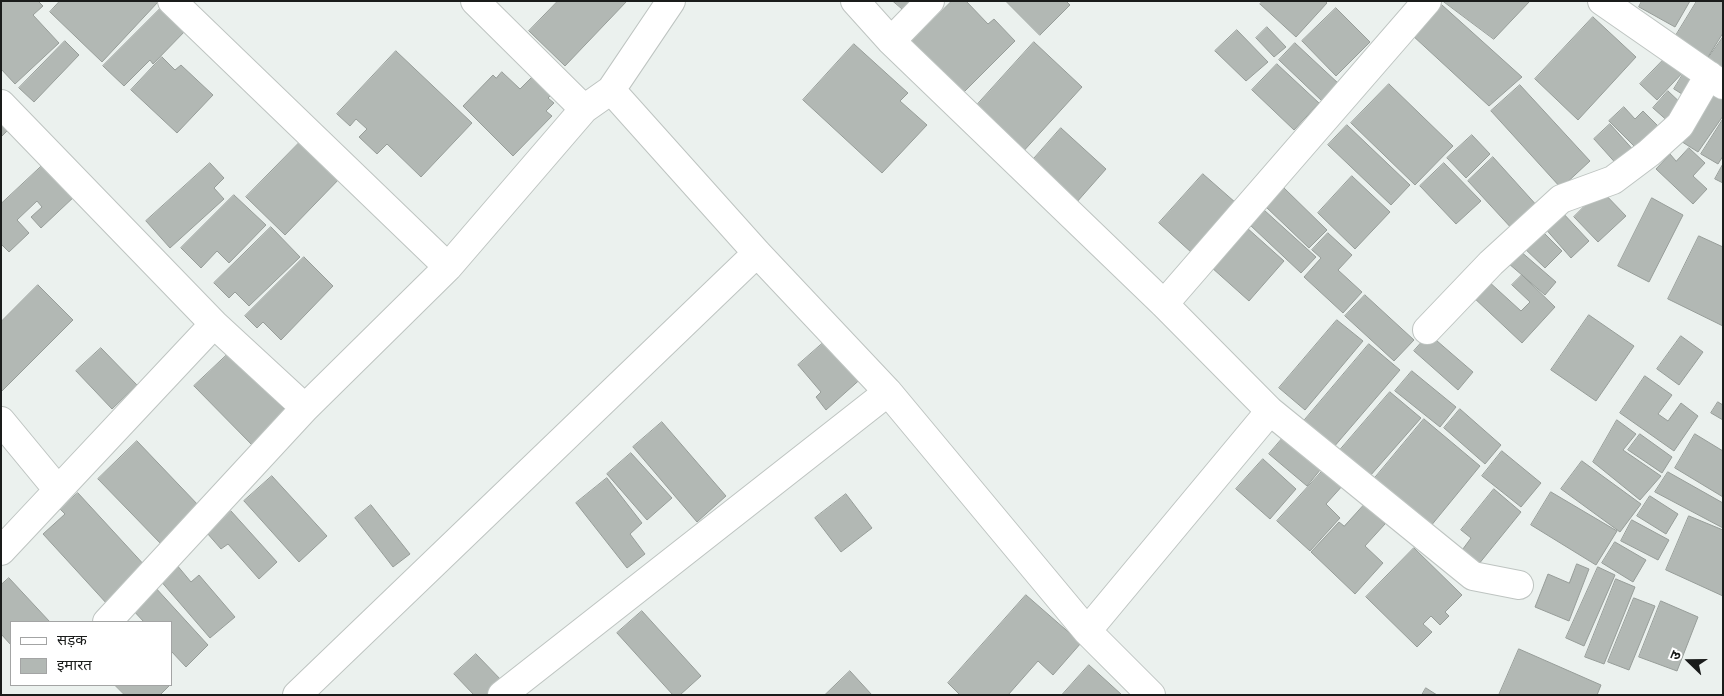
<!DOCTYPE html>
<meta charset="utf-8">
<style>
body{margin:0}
#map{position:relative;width:1724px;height:696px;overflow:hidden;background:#ebf1ee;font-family:"DM Sans","Noto Sans Devanagari",sans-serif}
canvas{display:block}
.frame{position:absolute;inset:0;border:2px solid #1a1c1b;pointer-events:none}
.legend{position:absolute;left:10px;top:621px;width:162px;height:65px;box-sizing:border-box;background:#fff;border:1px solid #a3a4a4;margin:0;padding:6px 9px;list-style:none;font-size:15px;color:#1a1c1b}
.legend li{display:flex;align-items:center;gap:10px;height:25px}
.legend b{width:25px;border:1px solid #a3a4a4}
.north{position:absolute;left:1664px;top:636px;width:50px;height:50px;-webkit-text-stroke:4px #fff;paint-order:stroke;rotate:292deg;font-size:14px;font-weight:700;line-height:20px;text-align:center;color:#1a1c1b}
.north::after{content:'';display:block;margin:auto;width:18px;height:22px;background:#1a1c1b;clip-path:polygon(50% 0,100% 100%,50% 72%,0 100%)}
</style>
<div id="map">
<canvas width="1724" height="696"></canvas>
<div class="frame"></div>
<ul class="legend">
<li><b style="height:6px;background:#fff"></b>सड़क</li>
<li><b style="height:14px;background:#b2b8b4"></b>इमारत</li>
</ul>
<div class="north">उ</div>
</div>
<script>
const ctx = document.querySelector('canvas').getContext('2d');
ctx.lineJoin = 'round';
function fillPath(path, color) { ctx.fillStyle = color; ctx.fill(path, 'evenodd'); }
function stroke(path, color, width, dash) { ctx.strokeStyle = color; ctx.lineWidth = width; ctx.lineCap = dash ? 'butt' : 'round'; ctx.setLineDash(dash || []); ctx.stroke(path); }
const building = new Path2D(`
 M1,1H38L43,6L33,15L59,43L15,84L1,69Z
 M60,1H157L158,2L102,62L50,12Z
 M558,1H627L565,66L529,31Z
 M893,1H914L905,11Z
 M952,1H966L988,24L994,19L1015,41L962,94L911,42Z
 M1006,1H1066L1070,5L1040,35Z
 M1263,1H1325L1327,3L1296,37L1260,4Z
 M1443,1H1530L1494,39Z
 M1642,1H1690L1675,27L1639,7Z
 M1697,1H1723V33L1708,57L1675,37Z
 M164,5L188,28L153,64L150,60L124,86L103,66Z
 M1442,5L1522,77L1489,106L1412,35Z
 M1336,8L1370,42L1336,76L1302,41Z
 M1593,17L1636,57L1578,120L1535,79Z
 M1267,27L1286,47L1274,57L1256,38Z
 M1237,30L1268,62L1246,81L1215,51Z
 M1723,37V75L1705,63Z
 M65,41L79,55L34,102L19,88Z
 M1034,42L1082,87L1020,155L1001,137L1006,132L977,105Z
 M1295,43L1339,84L1323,102L1279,60Z
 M854,44L908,93L900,101L927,125L882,173L803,100Z
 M396,51L472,123L421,177L387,144L377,154L359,137L367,129L356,119L350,126L337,114Z
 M1671,52L1687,68L1657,100L1640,84Z
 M162,57L175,70L181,65L213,95L177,133L131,90Z
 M1277,64L1319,103L1294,130L1252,90Z
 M1685,71L1701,82L1690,99L1674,89Z
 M502,72L520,89L534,75L553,93L548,98L554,103L546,111L552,116L513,156L463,106L493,75L496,78Z
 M1389,84L1453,146L1415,185L1351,123Z
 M1520,85L1590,161L1561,188L1491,111Z
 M1709,89L1723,98V116L1698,152L1676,138Z
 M1668,91L1686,108L1671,124L1653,108Z
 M1624,107L1635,119L1643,111L1662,130L1640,152L1609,121Z
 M1,116L12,126L1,137Z
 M1723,119V156L1718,164L1701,154Z
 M1610,124L1636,153L1620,168L1594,139Z
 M1347,125L1410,185L1391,205L1328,145Z
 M1061,128L1106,169L1076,203L1031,162Z
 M1472,135L1490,154L1466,178L1447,158Z
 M305,137L343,175L285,235L246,197Z
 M1689,148L1705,163L1693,176L1707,189L1693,204L1656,169L1670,154L1676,161Z
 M1493,157L1539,208L1514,231L1468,181Z
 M45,163L76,195L41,228L31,217L42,207L37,201L17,220L29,233L9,252L1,244V204Z
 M210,163L224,178L214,188L224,199L170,248L146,221Z
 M1444,163L1481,201L1456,224L1420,186Z
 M1723,164V183L1715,179Z
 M1203,174L1236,203L1192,253L1159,223Z
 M1352,176L1390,212L1355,249L1318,213Z
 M1284,188L1327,230L1309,248L1266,207Z
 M1601,190L1626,216L1598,242L1574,217Z
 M234,195L266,225L229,263L217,251L201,268L181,248Z
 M1652,198L1683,215L1649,282L1618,266Z
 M1264,210L1316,257L1301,273L1250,225Z
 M1561,211L1589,241L1571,258L1544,227Z
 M271,227L300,257L249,306L235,292L229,298L214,283Z
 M1246,227L1284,261L1249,301L1211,267Z
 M1539,228L1562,251L1545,268L1522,246Z
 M1328,233L1352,255L1338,270L1362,292L1343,313L1304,277L1321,258L1312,250Z
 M1699,236L1723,247V326L1668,299Z
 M1519,250L1556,282L1545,295L1508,263Z
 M304,257L333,286L281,340L263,322L257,328L245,316Z
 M1522,275L1555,307L1522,343L1472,296L1487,280L1521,311L1530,302L1512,285Z
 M38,285L73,320L1,392V322Z
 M1365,295L1414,340L1394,361L1345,316Z
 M1589,315L1634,346L1596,401L1551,370Z
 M1337,320L1363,341L1305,410L1279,388Z
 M1429,334L1473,372L1458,390L1414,351Z
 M831,336L865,375L826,410L816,397L821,392L798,365Z
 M1681,336L1703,352L1679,385L1657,369Z
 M1369,344L1400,370L1333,448L1303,422Z
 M101,348L137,385L112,409L76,371Z
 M229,353L287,412L253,446L194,386Z
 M1412,371L1456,407L1440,427L1395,391Z
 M1645,376L1672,395L1658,414L1668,421L1681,403L1698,416L1674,451L1620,413Z
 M1390,392L1421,418L1370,476L1340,450Z
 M1718,402L1723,405V420L1711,413Z
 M1460,409L1501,445L1485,464L1444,428Z
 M1424,419L1480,466L1430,527L1374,479Z
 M1617,420L1636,434L1623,450L1661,476L1640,500L1593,462Z
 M662,422L726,496L697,522L633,447Z
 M1287,433L1325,464L1307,486L1269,454Z
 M1640,434L1672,457L1662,473L1628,450Z
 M1695,434L1723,451V497L1675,468Z
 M137,441L200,507L162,545L98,479Z
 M1502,451L1541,483L1521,507L1482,476Z
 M631,453L672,498L647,520L607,474Z
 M1263,459L1296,489L1270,519L1236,489Z
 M1582,461L1641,504L1620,532L1561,489Z
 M1326,467L1344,484L1326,504L1340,518L1310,551L1277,521Z
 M1668,472L1723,503V528L1655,492Z
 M272,476L327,536L299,562L244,501Z
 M607,478L642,523L630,534L645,554L627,568L576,503Z
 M1494,489L1521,512L1474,570L1457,557L1471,538L1461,530Z
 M1551,492L1617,531L1596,565L1531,525Z
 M78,493L147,568L108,605L43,534L65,514L60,509Z
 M846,494L872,528L841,552L815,518Z
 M1650,496L1678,514L1666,534L1637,516Z
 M371,505L410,554L393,567L355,518Z
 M1364,505L1385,524L1365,546L1383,563L1355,594L1311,552L1339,522L1344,526Z
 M231,511L277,562L259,579L228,544L221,549L207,533Z
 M1689,516L1723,530V596L1666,570Z
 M1632,520L1669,540L1658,560L1621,541Z
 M1615,542L1646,560L1633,582L1602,563Z
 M1414,548L1462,595L1445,612L1449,616L1440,625L1431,616L1423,624L1432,632L1417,647L1366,597Z
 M176,564L191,582L199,575L235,617L210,638L159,579Z
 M1577,564L1589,569L1569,621L1535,607L1548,574L1569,583Z
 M1598,567L1615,575L1584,646L1566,638Z
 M9,578L50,622H11V645L1,634V585Z
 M1616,579L1635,587L1604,664L1585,657Z
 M154,586L208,645L186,667L171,651V622H144L131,608Z
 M1026,595L1081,643L1053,675L1038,661L1008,695H960L948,683Z
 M1634,598L1655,606L1629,670L1608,662Z
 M1661,601L1698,617L1677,671L1639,657Z
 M642,611L701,676L680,695H673L617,633Z
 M1519,649L1601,685L1597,695H1499Z
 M476,654L504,683L492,695H474L454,674Z
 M1089,665L1122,695H1062Z
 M850,671L872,695H825Z
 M115,685H170L160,695H125Z
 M1426,688L1437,695H1422Z`);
const minor = new Path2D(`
 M172,1L448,267
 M475,1L584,109
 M855,1L891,41L1164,304L1270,411L1473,576L1519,585
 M1602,1L1723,85
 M891,41L930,1
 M611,90L757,253L888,392L1087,631L1151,695
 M1,104L214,324
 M1164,304L1427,1
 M1427,330L1491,263L1561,199L1613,180L1649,153L1680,125L1709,75
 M1,421L58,490
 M1,551L214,324L305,408
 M107,622L305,408L448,267L584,109L611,90L671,1
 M1087,631L1270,411
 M297,695L757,253
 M502,695L888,392`);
fillPath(building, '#b2b8b4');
stroke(building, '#979d99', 1);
stroke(minor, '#bec4c1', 30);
stroke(minor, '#fff', 28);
</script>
